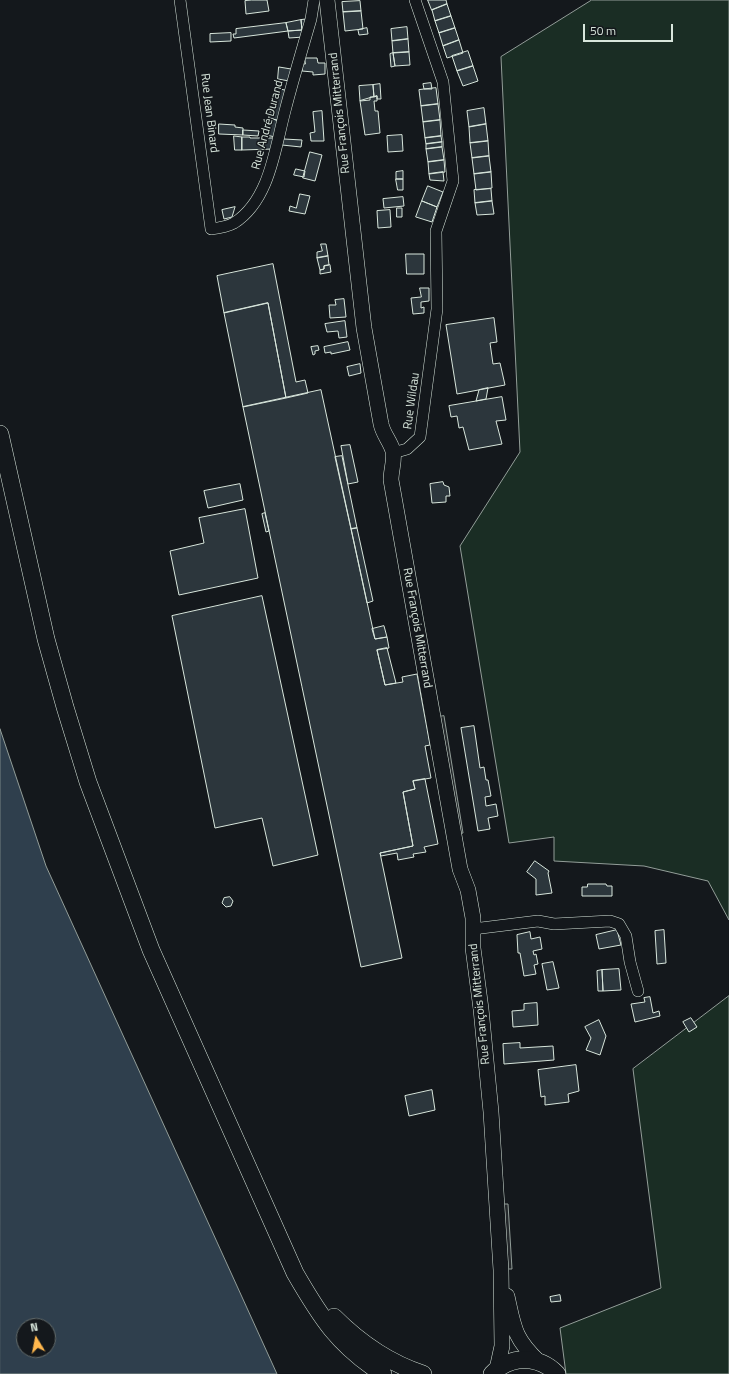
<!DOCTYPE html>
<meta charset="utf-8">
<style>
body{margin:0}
#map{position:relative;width:729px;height:1374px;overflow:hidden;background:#14181c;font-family:"Titillium Web",sans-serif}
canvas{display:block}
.north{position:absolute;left:16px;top:1318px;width:40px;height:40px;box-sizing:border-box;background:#14181c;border:1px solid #626a69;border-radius:50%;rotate:350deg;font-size:11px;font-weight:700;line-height:16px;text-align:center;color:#d8e6dc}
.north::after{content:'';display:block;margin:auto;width:14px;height:18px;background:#ffb74d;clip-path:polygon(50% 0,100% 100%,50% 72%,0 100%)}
.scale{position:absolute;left:583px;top:24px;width:90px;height:18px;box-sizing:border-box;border:2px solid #d8e6dc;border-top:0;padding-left:5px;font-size:12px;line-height:14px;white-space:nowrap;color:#d8e6dc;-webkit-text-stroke:3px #14181c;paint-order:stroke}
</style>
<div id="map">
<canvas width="729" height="1374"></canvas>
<div class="north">N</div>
<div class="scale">50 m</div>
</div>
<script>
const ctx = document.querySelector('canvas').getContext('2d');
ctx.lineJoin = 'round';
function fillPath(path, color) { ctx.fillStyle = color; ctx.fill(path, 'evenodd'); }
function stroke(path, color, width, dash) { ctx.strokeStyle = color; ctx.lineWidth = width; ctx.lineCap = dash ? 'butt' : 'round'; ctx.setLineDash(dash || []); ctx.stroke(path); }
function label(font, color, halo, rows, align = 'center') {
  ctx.font = font + ' "Titillium Web",sans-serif'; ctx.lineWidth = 3; ctx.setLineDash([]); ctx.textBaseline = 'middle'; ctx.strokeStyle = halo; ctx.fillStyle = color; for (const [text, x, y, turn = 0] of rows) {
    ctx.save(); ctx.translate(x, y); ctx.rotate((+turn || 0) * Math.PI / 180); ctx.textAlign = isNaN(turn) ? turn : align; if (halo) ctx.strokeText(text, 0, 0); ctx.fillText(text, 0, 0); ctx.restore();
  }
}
const green = new Path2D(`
 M592,0H729V920L708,881L644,866L554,861V837L509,843L460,546L520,452L501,57Z
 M729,996V1374H566L560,1328L661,1288L633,1069Z`);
const parking = new Path2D(`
 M444,716L463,833L459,834L438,717Z
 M503,1204H508L512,1269H507Z`);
const water = new Path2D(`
 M0,729L46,866L277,1374H0ZM24,1326H48V1350H24Z`);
const building = new Path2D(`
 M252,0H267L269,11L246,14L245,1Z
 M428,0H446L447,4L432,10Z
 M360,1L361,11L343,12L342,2Z
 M447,4L451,16L435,21L432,10Z
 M361,11L363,29L345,31L343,12Z
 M451,16L455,28L439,33L435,21Z
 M309,19L304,37L289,38L288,31L302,30L301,20Z
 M301,20L302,30L288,31L286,23Z
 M286,23L288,31L234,38L233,34H236V29Z
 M407,27L408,39L392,41L391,29Z
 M367,28L368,34L359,35L358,30Z
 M455,28L459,40L443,46L439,33Z
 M231,33V41L210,42V34Z
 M408,39L409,52L393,53L392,41Z
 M459,40L463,53L447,58L443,46Z
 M468,51L473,66L457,71L452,56Z
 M409,52L410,65L395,66L393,53Z
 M393,53L395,66L391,67L390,54Z
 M305,58H317L318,63H325V74L313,75V72L302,71L303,64H305Z
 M473,66L478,81L463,86L457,71Z
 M279,67L291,69L289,81L278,79Z
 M431,83L432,89H424L423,84Z
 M380,84L381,99H377V96L374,97L373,85Z
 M373,85L374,97H370V100L360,101L359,86Z
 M277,88L288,91L280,121L269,118Z
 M436,88L438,104L421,106L419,90Z
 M377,96V101H374L375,111H378L380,133L365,135L360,101Z
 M438,104L440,120L423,122L421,106Z
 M484,108L486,124L469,127L467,111Z
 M322,111L324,141H311L310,133L315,132L313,112Z
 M269,118L280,121L276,137L265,135Z
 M440,120L441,136L425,138L423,122Z
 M219,124L235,125V127L243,128V135L219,134Z
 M486,124L488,141L470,143L469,127Z
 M243,130L259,131L258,136L243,135Z
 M402,135L403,151L388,152L387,136Z
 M234,136L242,137V150H235Z
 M441,136L442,142L426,144L425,138Z
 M242,137H250V138H275L273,149L242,150Z
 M284,139L302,140L301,147L282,145Z
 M488,141L489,156L472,158L470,143Z
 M442,142V147L426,149V144Z
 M442,147L444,160L428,162L426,149Z
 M310,152L322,155L315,181L303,178Z
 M489,156L491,172L474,174L472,158Z
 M444,160L445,172L429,174L428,162Z
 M296,169L305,171L304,177L294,175Z
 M403,171V179H396V172Z
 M443,172L444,181L430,180L429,174Z
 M491,172L492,188L476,190L474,174Z
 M396,179H403V190H398Z
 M428,186L443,192L437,207L422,201Z
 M491,189L492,201L475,203L474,190Z
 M300,194L310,196L305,214L289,211L290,206L296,208Z
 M403,197L404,206L384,208L383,199Z
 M422,201L437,207L432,222L416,217Z
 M492,201L494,214L477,215L475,203Z
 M235,207L232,217L224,219L222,210Z
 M397,208H402V217H397Z
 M390,210L391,227L378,228L377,211Z
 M321,244H326L328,256L317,258V252L322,251Z
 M406,254H424V274H407Z
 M328,256L329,265L324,266V269L320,270L317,258Z
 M273,264L296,382L305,380L308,393L286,398L268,303L224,313L217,276Z
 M330,265L331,272L320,274V270L324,269V266Z
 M420,288H429V301L421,302V308L424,307V313L413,314L411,298L421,297Z
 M344,299L346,317L330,318L329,305H336L335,300Z
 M268,303L286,398L243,407L224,313Z
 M494,318L497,342L490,343L493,364L500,363L505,385L457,394L446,325Z
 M345,321L347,337L339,338L338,331L327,332L325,324Z
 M348,342L350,350L331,354V352L325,353L324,347Z
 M318,346L319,350L315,351V354L313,355L311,347Z
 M360,364L361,373L349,376L347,367Z
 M488,388L486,399L476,401L479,390Z
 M321,390L375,639L387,637L389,648L377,650L385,685L403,682L402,677L417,674L430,745L425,746L431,778L413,781L415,789L403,792L413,846L380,853L402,958L361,967L243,407Z
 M502,397L506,420L496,421L502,444L469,450L463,427L459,428L457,416L451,417L449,406Z
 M350,445L358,482L348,484L341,446Z
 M342,456L357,528L351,529L335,457Z
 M443,482L444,485L449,487L450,496H446V502L432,503L430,484Z
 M240,484L243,500L208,508L204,491Z
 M245,509L258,578L179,595L170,551L204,543L199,518Z
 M265,513L269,531L266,532L262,514Z
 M357,528L373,601L367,603L351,529Z
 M262,596L318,855L273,866L262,818L215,828L172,616Z
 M384,626L387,637L375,639L372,629Z
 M387,648L396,683L385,685L377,650Z
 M474,726L480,768L484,767L486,780H488L491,796L485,797L486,806L496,804L498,816L488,818L490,829L478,831L461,728Z
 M425,779L438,844L424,847L426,852L413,854L414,857L398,860L397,853L381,856L380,853L413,846L403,792L415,789L413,781Z
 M535,861L549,871L548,873L552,893L536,895V879L527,872Z
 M588,884H606L607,886H612V896H582V887H587Z
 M230,897L233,901L231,906L226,907L222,903L224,898Z
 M617,930L621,945L599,949L596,935Z
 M664,930L666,963L657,964L655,931Z
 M530,932L531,939L540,937L542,949L533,951L534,955L536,954L538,964L534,965L536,974L524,976L520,953H518L517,935Z
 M553,962L559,988L547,990L542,964Z
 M619,969L621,990L603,991L602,970Z
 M602,970L603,991H598L597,971Z
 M650,997L653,1013L659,1011L660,1016L635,1022L631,1004L645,1002L644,998Z
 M537,1003L538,1025L513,1027L512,1011L524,1010V1004Z
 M691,1018L697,1027L689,1032L683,1022Z
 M599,1020L606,1036L600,1055L586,1050L591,1038L585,1027Z
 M520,1043V1048L553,1046L554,1060L504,1064L503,1044Z
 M576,1065L579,1091L568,1094L569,1102L545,1105V1096L541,1097L538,1070Z
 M432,1090L435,1110L409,1116L405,1096Z
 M560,1295L561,1301L551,1302L550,1297Z`);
const street = new Path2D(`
 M180,0L211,229C219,228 227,227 234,223C270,200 275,148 285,111C293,80 302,50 311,19L314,0
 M393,453L407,449L420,437L437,309L436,231L453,181L443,82L415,0
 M473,929L538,921L554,924L610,921L619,924L626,936L630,962L638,991`);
const secondary = new Path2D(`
 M327,0L364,328L381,424C383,434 390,441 393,451C395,460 391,470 391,480L460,869L468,890L473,918V948L481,1009L491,1112L501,1270L502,1346L497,1369
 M507,1296C514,1328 514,1338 539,1362`);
const primary = new Path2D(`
 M0,434L46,639L65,707L88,782L151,950L295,1273C321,1318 338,1345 383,1374
 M334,1317C359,1342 389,1363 423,1374
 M492,1374C510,1355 539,1355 557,1374`);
const streetNames = [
 ["Rue Jean Binard",209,113,83],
 ["Rue François Mitterrand",340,113,-96],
 ["Rue André Durand",268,125,-75],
 ["Rue Wildau",412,401,-82],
 ["Rue François Mitterrand",417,628,80],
 ["Rue François Mitterrand",480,1004,-96]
];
fillPath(green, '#1a2d24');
stroke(green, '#939e99', 1);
fillPath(parking, '#24282b');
stroke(parking, '#939e99', 1);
fillPath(water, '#2f3f4d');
stroke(water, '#939e99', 1);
fillPath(building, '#2c363c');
stroke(building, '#d8e6dc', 1);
stroke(street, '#d8e6dc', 12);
stroke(secondary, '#d8e6dc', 16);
stroke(primary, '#d8e6dc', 18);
stroke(street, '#14181c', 11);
stroke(secondary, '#14181c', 15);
stroke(primary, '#14181c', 17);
label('12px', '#d8e6dc', '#14181c', streetNames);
</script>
